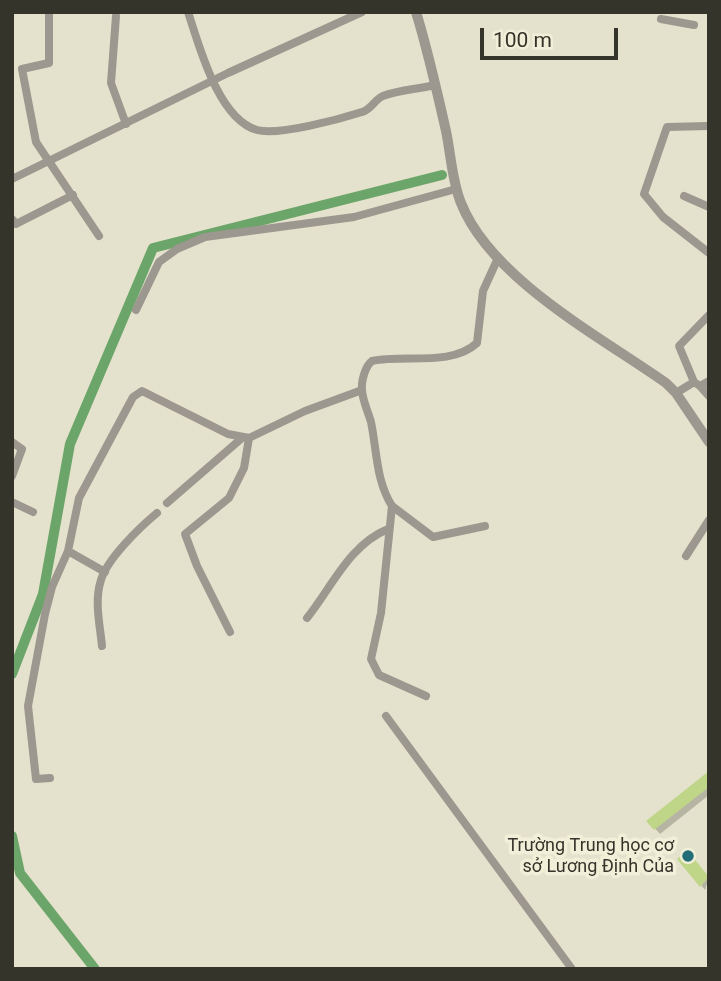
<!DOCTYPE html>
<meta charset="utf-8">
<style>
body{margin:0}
#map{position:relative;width:721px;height:981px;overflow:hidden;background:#e4e1cc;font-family:Roboto,sans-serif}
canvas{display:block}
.frame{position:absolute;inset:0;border:14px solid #35342b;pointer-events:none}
.scale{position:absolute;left:480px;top:28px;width:138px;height:32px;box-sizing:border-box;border:4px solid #35342b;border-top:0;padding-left:9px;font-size:21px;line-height:24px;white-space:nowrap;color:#35342b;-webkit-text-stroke:5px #f2efd9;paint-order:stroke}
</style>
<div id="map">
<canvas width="721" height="981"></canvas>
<div class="frame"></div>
<div class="scale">100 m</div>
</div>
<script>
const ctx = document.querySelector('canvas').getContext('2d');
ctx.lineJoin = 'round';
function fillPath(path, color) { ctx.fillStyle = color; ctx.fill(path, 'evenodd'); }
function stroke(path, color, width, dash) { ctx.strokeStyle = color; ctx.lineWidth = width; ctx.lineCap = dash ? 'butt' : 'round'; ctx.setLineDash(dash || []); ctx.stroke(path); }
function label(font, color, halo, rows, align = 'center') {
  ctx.font = font + ' Roboto,sans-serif'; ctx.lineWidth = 7; ctx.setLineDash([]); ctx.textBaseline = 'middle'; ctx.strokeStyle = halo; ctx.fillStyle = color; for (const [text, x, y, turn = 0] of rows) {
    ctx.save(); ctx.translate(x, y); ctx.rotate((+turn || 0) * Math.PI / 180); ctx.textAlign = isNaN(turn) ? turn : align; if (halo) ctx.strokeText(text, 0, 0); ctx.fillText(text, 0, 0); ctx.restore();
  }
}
const shadow = new Path2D(`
 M709,773V795L660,834L648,821Z
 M691,857L709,878L705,890L701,885Z`);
const canal = new Path2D(`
 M12,674L43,594L70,444L153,248L442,175
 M12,836L20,873L95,969`);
const building = new Path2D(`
 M709,771V787L654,830L646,821Z
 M687,850L709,877L700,887L677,859Z`);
const minor = new Path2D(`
 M49,12V63L22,69L36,142L99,236
 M188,12C199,45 218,119 257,130C278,136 340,119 362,112C372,109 375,99 383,96C398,90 419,89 435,85
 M116,16L111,83L126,124
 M661,19L694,25
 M709,126L667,127L644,194L663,217L709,253
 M12,179L228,73L362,12
 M684,196L709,207
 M12,219L16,224L73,195
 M136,310L159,262L177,249L205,237L354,217L456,189
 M694,382L679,346L709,315
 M700,386L709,396
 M676,393L694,382L700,386L709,381
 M12,442L22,449L12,476
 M12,502L33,512
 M167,503L242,438
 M392,506L433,537L485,526
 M68,551L105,572
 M686,556L709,520
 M307,618C332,587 349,545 388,529
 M230,632L197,566L185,534L229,498L244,468L249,438
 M102,646C100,625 94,601 101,580C107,559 140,527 157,513
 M426,696L379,675L371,659L381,613L392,506C376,481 377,451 371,422C368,412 363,401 362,391C361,382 365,366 372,361C404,354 451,367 477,343L483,291L498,258
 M386,716L572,969
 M50,778L36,779L28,706L45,614L52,587L68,551L79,498L133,397L142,391L228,434L249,438L305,411L362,390`);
const tertiary = new Path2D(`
 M416,12C428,51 437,91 446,131C451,155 452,181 461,203C491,279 601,337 666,383L676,393L709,442`);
const markers = [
 [688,856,7,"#236d76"]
];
const poiNames = [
 ["Trường Trung học cơ",674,846],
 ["sở Lương Định Của",674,867]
];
fillPath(shadow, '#0003');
stroke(canal, '#6ca569', 10);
fillPath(building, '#bfd688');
stroke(minor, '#9c978f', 8);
stroke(tertiary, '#9c978f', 10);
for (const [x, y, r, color] of markers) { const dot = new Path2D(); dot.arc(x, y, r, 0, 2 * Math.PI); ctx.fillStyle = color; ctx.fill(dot); stroke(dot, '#f2efd9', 2.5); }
label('18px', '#35342b', '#f2efd9', poiNames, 'right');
</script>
